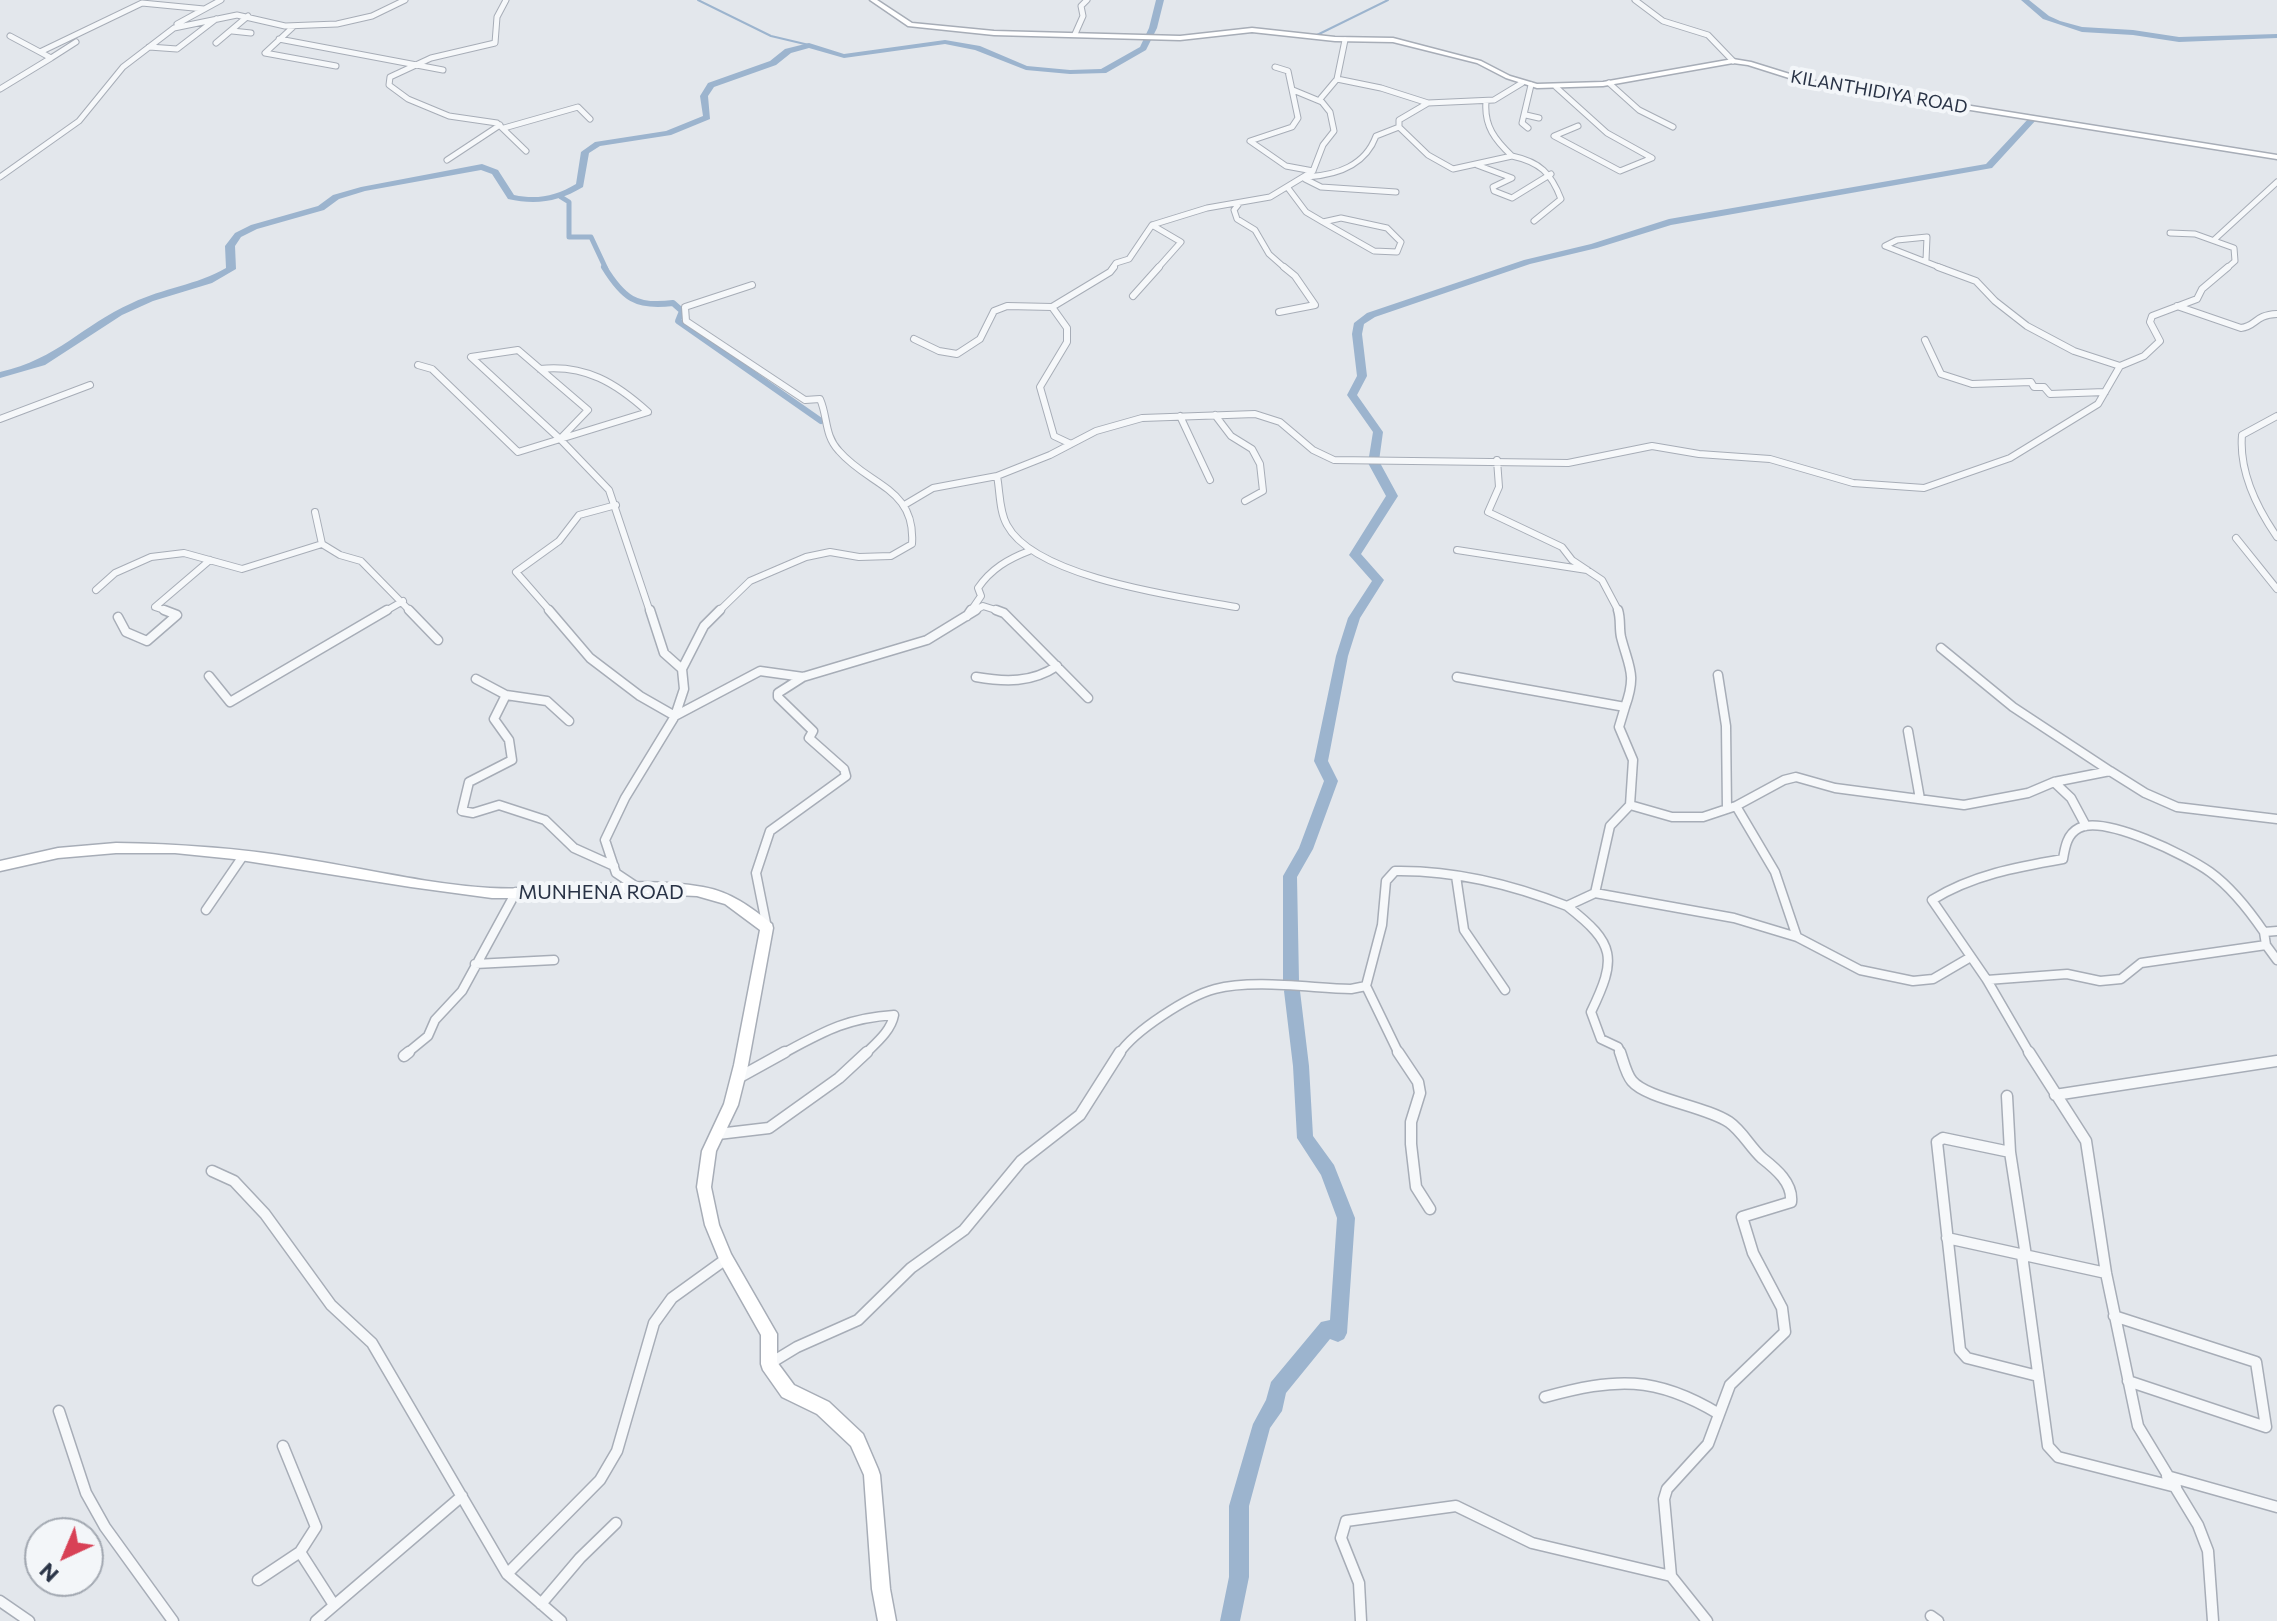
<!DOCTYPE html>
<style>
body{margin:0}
#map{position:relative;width:2277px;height:1621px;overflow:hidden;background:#e3e7ec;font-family:Commissioner,sans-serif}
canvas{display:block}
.north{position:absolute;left:24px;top:1517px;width:80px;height:80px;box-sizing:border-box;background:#f3f6f9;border:2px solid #a2a8b1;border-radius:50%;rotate:224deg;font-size:22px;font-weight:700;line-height:32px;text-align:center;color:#293346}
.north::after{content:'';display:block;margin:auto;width:28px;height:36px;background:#d84156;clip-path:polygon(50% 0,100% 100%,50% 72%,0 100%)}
</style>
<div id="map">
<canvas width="2277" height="1621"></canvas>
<div class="north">N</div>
</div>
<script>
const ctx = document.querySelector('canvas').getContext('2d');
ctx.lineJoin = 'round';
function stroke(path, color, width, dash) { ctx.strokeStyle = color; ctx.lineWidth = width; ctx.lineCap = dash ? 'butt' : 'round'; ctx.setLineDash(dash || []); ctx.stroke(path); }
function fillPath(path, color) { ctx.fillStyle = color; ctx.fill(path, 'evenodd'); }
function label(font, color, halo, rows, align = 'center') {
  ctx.font = font + ' Commissioner,sans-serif'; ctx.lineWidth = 8; ctx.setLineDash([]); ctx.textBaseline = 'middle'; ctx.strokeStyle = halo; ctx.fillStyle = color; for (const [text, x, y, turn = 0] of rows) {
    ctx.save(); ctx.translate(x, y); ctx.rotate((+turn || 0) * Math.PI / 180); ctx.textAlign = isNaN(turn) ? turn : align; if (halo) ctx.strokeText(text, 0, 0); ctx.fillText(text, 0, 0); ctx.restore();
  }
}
const stream = new Path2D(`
 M698,0L771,36L809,45
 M1317,35L1388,0`);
const canalFar1 = new Path2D(`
 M561,197L569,202V237H591L606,269`);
const canal = new Path2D(`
 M604,267C623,298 636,308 673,303L682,311L678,321L821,421`);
const river = new Path2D(`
 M1156,0H1164L1157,28L1146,50L1106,73L1070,74L1026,70L975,50L945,44L844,58L809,48L791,53L776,65L714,87L708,96L710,119L671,135L600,146L589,153L583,187C558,202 536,205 508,199L492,174L481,170L365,191L339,199L324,210L257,229L241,237L235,246L236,269L212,283L153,301L122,315L45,365L0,378V372C58,359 82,325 132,303C163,288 197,285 226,268L225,246L235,233L251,225L318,206L333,195L361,187L482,164L498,170L514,195C537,200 556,196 576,184L581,152L595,142L666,131L703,116L700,96L708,83L770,61L785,49L809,43L844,54L945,40L980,46L1027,66L1070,70L1101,69L1140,47L1149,28Z
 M2021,0H2029L2049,16L2060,21L2082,27L2133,30L2179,37L2277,34V38L2179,42L2133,35L2082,32L2043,19Z
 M2029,118L2036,120L1992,168L1671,225L1597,248L1530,264L1375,317L1364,324L1362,334L1367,376L1357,395L1383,432L1379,461L1398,496L1361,554L1384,580L1360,618L1348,656L1328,761L1338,781L1313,849L1297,877L1299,981L1296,986L1300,991L1309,1066L1313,1136L1334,1165L1355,1218L1347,1333L1344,1339L1338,1342L1330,1339L1286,1393L1282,1411L1270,1428L1249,1506V1577L1240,1621H1220L1229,1577V1506L1253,1424L1266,1400L1271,1382L1321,1322L1330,1320L1337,1218L1321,1175L1297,1138L1293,1066L1284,991L1287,986L1283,981V876L1299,848L1324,781L1314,761L1336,656L1348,618L1372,581L1349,555L1386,496L1368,463L1373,432L1347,395L1357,376L1352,334L1354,323L1367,313L1524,260L1591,244L1669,219L1986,164Z`);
const streetFar3 = new Path2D(`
 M506,0L497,17L495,43L431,58L390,77L389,85L408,99L449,116L497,123L526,151
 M1635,0L1663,21L1708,35L1733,61
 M177,24L221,0
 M293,27L265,53L336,66
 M232,31L251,33
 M1075,34L1083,16L1081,6L1087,0
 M10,36L40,52
 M279,39L443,70
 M216,43L248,16
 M149,47L177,49L216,19
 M51,58L76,42
 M1337,79L1381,88L1428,103
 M1609,83L1639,110L1673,127
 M1556,87L1607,133L1652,158L1620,171L1554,136L1578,126
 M0,89L51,58L40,52L142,3L204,9
 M1293,90L1322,102L1330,112L1334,131L1323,145L1313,171
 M1321,98L1337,79L1345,40
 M1526,115L1539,118
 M1399,127L1428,155L1453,169L1512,156C1495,140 1484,126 1486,102
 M504,128L578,107L590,119
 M1528,128L1522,123L1531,85
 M1512,156C1540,162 1551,173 1561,199L1534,221
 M447,160L500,125
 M1477,165L1512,178L1493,187L1494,191L1512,198L1551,174
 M0,177L79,121L123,67L174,28L237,15L285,26L337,24L372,16L405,0
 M1307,177C1337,175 1365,166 1376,136L1399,127V120L1428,103L1494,100L1522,83
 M1305,179L1321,187L1396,192
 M1288,188L1306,212L1323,222
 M1238,205L1234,210L1237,219L1255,230L1269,254L1286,269
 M1341,218L1387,228L1401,242L1397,252L1374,251L1323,222Z
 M1152,225L1181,242L1157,269
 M2170,233L2195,234L2234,248L2235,261L2226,269
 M2215,239L2277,182
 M1885,246L1944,269
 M1885,246L1897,240L1927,237L1926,260
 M1112,269L1116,263L1129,259L1152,225L1207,208L1270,197L1313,171L1286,166L1250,141L1292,127L1298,118L1288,71L1275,67`);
const streetFar2 = new Path2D(`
 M1938,267L1976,281L1995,301L2027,326L2074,351L2120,366
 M1133,296L1159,267
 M2177,306L2241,328C2257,326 2254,315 2277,314
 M1279,312L1315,305L1295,276L1284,267
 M914,339L939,351L957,354L980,339L994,311L1007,306L1052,307
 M1925,340L1941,374L1972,384L2031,382L2034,387H2044L2050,394L2105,392
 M518,350L588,410L560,439L471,357Z
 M418,365L432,369L518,452L648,412C616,383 585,364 540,369
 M1215,415L1231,436L1252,449L1260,464L1263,491L1245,501
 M1180,416L1210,480
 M2277,416L2242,435C2239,471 2257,508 2277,537
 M0,419L90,385
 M560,439L609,490L650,612
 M1071,444L1054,436L1040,387L1067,342V328L1052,307L1110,272L1114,267
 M1497,460L1499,487L1488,512L1562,547L1572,560L1602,580L1619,612
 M997,476C1000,491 999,511 1007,525C1035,578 1180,597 1236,607
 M906,504L933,488L997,476L1050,455L1096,431L1142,418L1255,414L1280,422L1313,450L1334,460L1568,463L1652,446L1699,454L1770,459L1853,483L1924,488L2010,458L2098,404L2120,366L2144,356L2160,341L2150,322L2152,316L2197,299L2202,289L2228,267
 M315,512L322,544L340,555L361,561L411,612
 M2236,538L2277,589
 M1457,550L1587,570
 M96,590L115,573L151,557L184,553L242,569L322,544
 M170,612L155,607L210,560
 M384,612L403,601
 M551,612L516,572L559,541L579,515L616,505
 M718,612L750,581L806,557L830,552L859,557L891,556L912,544C916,488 869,486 839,451C824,435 828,417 820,399L805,400L686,321L685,307L752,285
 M970,612L981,596L978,588C991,569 1008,559 1029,551
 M972,612L983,606L1002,612`);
const streetFar1 = new Path2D(`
 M409,610L438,640
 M549,610L590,658L640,696L675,716L760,671L803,677L927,640L976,610
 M650,610L664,653L682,669
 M996,610L1004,613L1088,698
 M1618,610C1621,619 1619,628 1621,637C1629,668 1637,674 1625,707
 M967,616L971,610
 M118,617L126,632L147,641L177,615L164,610
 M1941,648L2013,707L2110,771
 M1718,675L1726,726L1727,809
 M209,676L230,702L387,610
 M976,677C1005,682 1032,683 1057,666
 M1457,677L1625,707L1619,727L1633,760L1630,805L1610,826L1595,893
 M476,679L506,695L494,719L509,740L512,760L469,782L462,811L473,813L499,805L545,820L574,848L614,866
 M506,695L547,701L569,721
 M1908,731L1920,799
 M2054,782L2071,798L2086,826
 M1630,805L1672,817H1703L1736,806L1784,780L1796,777L1835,788L1964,805L2028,793L2054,782L2110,771L2145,793L2177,807L2277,819
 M1736,806L1775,872L1797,937
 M1456,876L1464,930L1505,990
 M637,887L616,873L605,840L625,798L675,716L684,689L682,669L704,626L720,610
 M1567,906C1616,944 1617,958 1591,1012L1601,1039L1618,1047L1621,1054
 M206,910L243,856
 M767,928L756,873L770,831L846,776L844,769L809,738L813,731L778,697V693L803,677
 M2277,931L2264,932L2266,945L2277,960
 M475,964L554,960
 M1987,980L2067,974L2100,981L2121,979L2141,963L2266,945
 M1366,986L1399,1054
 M406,1054L428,1036L435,1020L462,991L516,892
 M782,1054C823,1032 846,1018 894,1015C891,1031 876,1043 865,1054
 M1119,1054C1134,1031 1188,996 1215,989C1253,979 1311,988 1351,989L1366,986L1382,925L1386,881L1395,871C1455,870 1511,884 1567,906L1595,893L1734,918L1797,937L1860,970L1913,981L1933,979L1969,958
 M2030,1054L1987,980L1932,900C1972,875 2017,867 2063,859C2065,847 2067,834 2079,828C2105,815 2188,856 2210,872C2232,888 2249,910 2264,932`);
const street = new Path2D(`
 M1398,1052L1418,1082L1420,1093L1411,1122V1144L1416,1187L1430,1209
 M1620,1052C1623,1060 1626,1074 1632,1081C1647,1099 1705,1106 1729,1122C1742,1131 1750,1147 1762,1158C1776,1169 1793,1183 1791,1202L1742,1217L1753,1253L1782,1308L1785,1332L1730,1385L1708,1444L1667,1489L1664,1499L1671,1576
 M2029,1052L2086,1141L2106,1273L2138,1426L2198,1525L2208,1551L2213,1621
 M404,1056L409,1052
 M738,1078L785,1052
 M2055,1095L2277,1061
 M2007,1096L2010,1152L2026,1256
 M718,1134L769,1128L839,1078L867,1052
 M2010,1152L1943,1138L1937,1142L1960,1350L1967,1358L2038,1376
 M212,1171L234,1181L265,1214L331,1305L372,1343L507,1574L561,1621
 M1947,1238L2106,1273
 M2022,1255L2048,1446L2058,1457L2176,1487
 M2114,1316L2256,1362L2266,1427L2128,1381
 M769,1364L797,1347L858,1320L911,1268L964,1230L1021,1161L1080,1115L1120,1052
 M1545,1397C1615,1378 1655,1375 1719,1414
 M59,1411L86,1493L105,1527L173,1621
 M283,1446L316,1527L300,1552
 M2167,1476L2277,1507
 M507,1574L600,1480L617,1451L654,1323L672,1298L726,1259
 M258,1580L300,1552L334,1605
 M0,1601L29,1621
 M541,1604L580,1558L616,1523
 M1931,1616L1938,1621
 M316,1621L462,1496
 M1361,1621L1359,1583L1341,1538L1346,1521L1456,1506L1532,1543L1671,1576L1707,1621`);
const secondary = new Path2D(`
 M870,0H877L912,23L994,31L1180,36L1252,28L1335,37L1393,38L1481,61L1510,76L1537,84L1603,82L1733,59L1751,62L1809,80L2277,155V159L1808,84L1748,65L1733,63L1603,86L1537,88L1506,78L1477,63L1393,42L1335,41L1252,32L1180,40L994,35L908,26Z
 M116,843C178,844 238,848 298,858C362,868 426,884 490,888C561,892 633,874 703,887C731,892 751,907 772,924L773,928L748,1065L738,1105L716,1151L711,1187L719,1225L731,1254L777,1334V1362L794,1385L829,1402L863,1434L878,1469L880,1475L890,1589L896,1621H878L872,1589L864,1475L851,1446L817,1414L782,1397L763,1370L761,1364V1335L721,1264L705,1225L697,1187L702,1151L724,1104L734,1065L760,930L725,904L697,896L628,893L537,898H492L411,887L234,859L175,853H116L58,858L0,871V861L58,848Z`);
const farStreetnames = [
 ["KILANTHIDIYA ROAD",1879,92,10]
];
const streetNames = [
 ["MUNHENA ROAD",601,892]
];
stroke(stream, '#9cb4ce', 2);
stroke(canalFar1, '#9cb4ce', 5);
stroke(canal, '#9cb4ce', 6);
fillPath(river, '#9cb4ce');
stroke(streetFar3, '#a7adb7', 7);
stroke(streetFar2, '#a7adb7', 8);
stroke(streetFar1, '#a7adb7', 11);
stroke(street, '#a7adb7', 13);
stroke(secondary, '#a7adb7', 3);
stroke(streetFar3, '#f6f8fa', 5);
stroke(streetFar2, '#f6f8fa', 6);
stroke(streetFar1, '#f6f8fa', 8);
stroke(street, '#f6f8fa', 10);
fillPath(secondary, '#fff');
label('18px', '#293346', '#f3f6f9', farStreetnames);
label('20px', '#293346', '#f3f6f9', streetNames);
</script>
